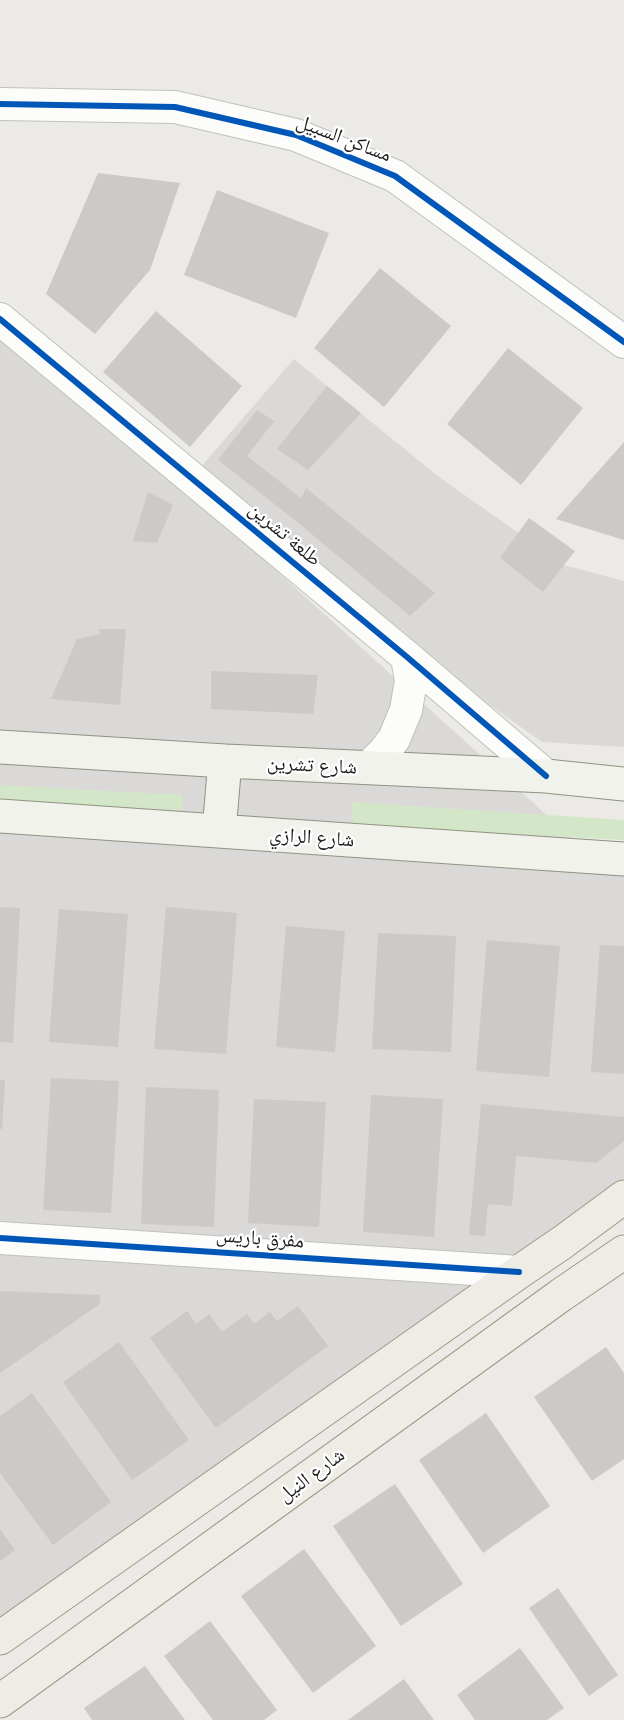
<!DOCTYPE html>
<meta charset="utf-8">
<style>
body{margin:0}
canvas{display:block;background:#ebeae6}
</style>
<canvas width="624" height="1720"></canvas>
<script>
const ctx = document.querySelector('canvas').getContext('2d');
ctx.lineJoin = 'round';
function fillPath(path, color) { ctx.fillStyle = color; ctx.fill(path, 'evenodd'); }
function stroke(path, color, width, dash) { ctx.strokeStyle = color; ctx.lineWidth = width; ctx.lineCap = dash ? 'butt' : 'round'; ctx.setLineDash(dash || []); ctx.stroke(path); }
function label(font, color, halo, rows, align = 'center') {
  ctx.font = font + ' Lato,"Noto Naskh Arabic",sans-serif'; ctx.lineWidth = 4.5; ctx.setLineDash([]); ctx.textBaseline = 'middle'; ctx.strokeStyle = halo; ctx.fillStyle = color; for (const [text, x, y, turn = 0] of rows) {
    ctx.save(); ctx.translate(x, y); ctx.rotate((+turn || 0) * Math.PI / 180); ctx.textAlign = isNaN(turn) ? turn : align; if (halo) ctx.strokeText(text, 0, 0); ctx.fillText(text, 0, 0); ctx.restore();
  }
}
const residential = new Path2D(`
 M0,321L592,856L624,862V1195L0,1645Z
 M294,359L439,477L564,565L624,581V747L542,742L436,667L199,469Z`);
const grass = new Path2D(`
 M0,785L182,795L183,810L0,800Z
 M352,802L624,820V840L352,825Z`);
const building = new Path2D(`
 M98,173L180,183L150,270L95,334L46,294Z
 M217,190L329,233L296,318L184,275Z
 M380,268L451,326L384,407L314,348Z
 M156,311L242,386L190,447L103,372Z
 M508,348L583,408L521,485L447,424Z
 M327,386L361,413L308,470L277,449Z
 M257,410L274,421L247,456L301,498L306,488L435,593L410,616L296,521L218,460Z
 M624,442V540L556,519Z
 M148,492L173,505L157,543L133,541Z
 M529,518L575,551L543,592L500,558Z
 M99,629H126L120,705L51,699L77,639L100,634Z
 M211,671L318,675L313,714L211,709Z
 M0,907L20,908L13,1043L0,1042Z
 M166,907L237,913L226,1054L154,1049Z
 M59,909L128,914L118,1047L49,1042Z
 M286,926L345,931L335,1052L276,1047Z
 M378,933L456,936L451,1052L372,1049Z
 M487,940L560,946L549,1077L476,1071Z
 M600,945L624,946V1074L591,1072Z
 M51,1078L119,1081L111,1213L43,1210Z
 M0,1080H5L2,1129H0Z
 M146,1087L219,1090L214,1227L141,1224Z
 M371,1095L443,1099L434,1237L363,1232Z
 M254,1099L326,1102L319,1227L248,1223Z
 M481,1104L624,1117V1141L596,1163L516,1156L512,1206L488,1204L485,1236L469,1235Z
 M0,1291L100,1295V1304L0,1373Z
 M298,1306L328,1346L216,1428L150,1338L187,1311L196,1324L209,1314L222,1332L247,1314L254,1324L270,1312L277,1321Z
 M119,1342L189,1440L132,1480L63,1382Z
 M606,1347L624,1373V1459L592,1481L534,1397Z
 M32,1393L111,1502L53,1545L0,1473V1416Z
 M486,1413L550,1506L483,1553L419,1460Z
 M395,1484L463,1584L401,1626L333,1526Z
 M0,1529L15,1550L0,1561Z
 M304,1549L376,1646L313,1693L241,1596Z
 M558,1588L618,1675L589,1696L529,1608Z
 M210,1621L277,1710L264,1720H213L164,1656Z
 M520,1648L564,1708L547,1720H475L457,1695Z
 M145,1666L185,1720H92L84,1708Z
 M404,1679L434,1720H348Z`);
const street = new Path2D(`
 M0,104L175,107L296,135L395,176L624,342
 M0,319L407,657L546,776
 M368,768L384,752L394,739L406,710L411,681L407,657
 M0,1238L519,1272`);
const secondary = new Path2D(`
 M0,747L225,761L546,776L624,784
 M0,816L624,859
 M219,831L225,761`);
const primary = new Path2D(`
 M0,1638L519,1272L563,1242L624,1197
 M0,1701L561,1295L624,1252`);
const cycleway = new Path2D(`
 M0,104L175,107L296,135L395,176L624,342
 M0,319L407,657L546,776
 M0,1238L519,1272`);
const streetNames = [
 ["مساكن السبيل",344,138,21],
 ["طلعة تشرين",285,534,40],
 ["شارع تشرين",312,765,3],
 ["شارع الرازي",312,837,4],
 ["مفرق باريس",260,1238,4],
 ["شارع النيل",311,1475,-36]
];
fillPath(residential, '#dad9d7');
fillPath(grass, '#d4e6c8');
fillPath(building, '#cccac7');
stroke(street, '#c1c0be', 34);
stroke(secondary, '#8f9380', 35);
stroke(primary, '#9e9985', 35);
stroke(street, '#fcfcfb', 32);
stroke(secondary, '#f1f2eb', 33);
stroke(primary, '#eeece5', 33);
stroke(cycleway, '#0057b8', 6);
label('20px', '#1d1d1d', '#fff', streetNames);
</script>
